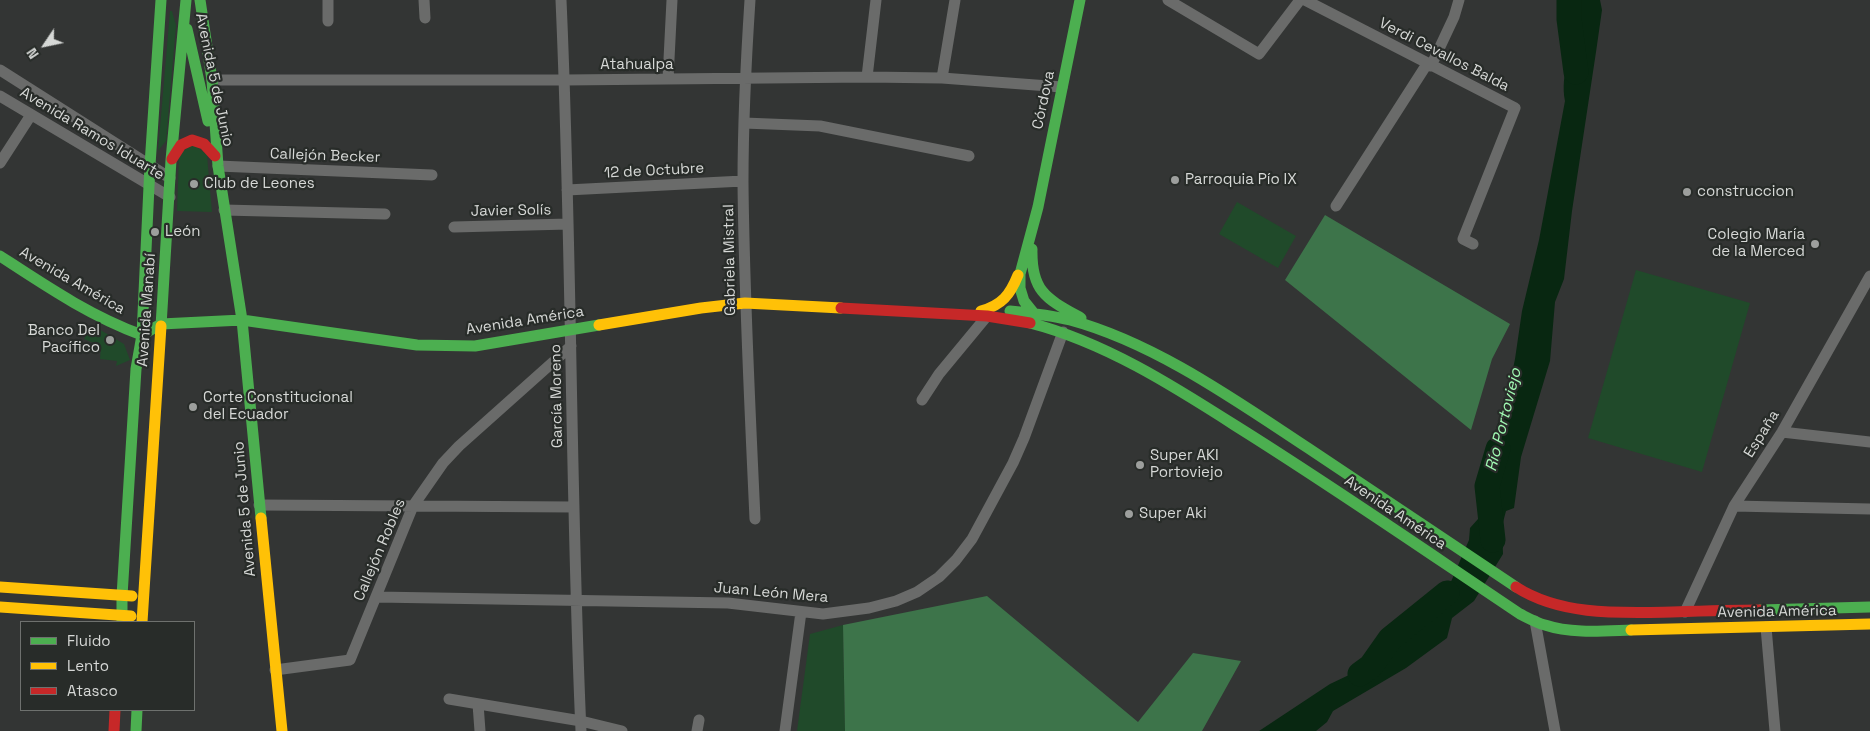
<!DOCTYPE html>
<meta charset="utf-8">
<style>
body{margin:0}
#map{position:relative;width:1870px;height:731px;overflow:hidden;background:#333534;font-family:"Space Grotesk",sans-serif}
canvas{display:block}
.legend{position:absolute;left:20px;top:621px;width:175px;height:90px;box-sizing:border-box;background:#282c29;border:1px solid #6e716e;margin:0;padding:6px 9px;list-style:none;font-size:15px;color:#d6d8d6}
.legend li{display:flex;align-items:center;gap:10px;height:25px}
.legend b{width:25px;border:1px solid #6e716e}
.north{position:absolute;left:20px;top:20px;width:50px;height:50px;-webkit-text-stroke:4px #282c29;paint-order:stroke;rotate:236deg;font-size:14px;font-weight:700;line-height:20px;text-align:center;color:#d6d8d6}
.north::after{content:'';display:block;margin:auto;width:18px;height:22px;background:#d6d8d6;clip-path:polygon(50% 0,100% 100%,50% 72%,0 100%)}
</style>
<div id="map">
<canvas width="1870" height="731"></canvas>
<ul class="legend">
<li><b style="height:6px;background:#4caf50"></b>Fluido</li>
<li><b style="height:6px;background:#ffc107"></b>Lento</li>
<li><b style="height:6px;background:#c62828"></b>Atasco</li>
</ul>
<div class="north">N</div>
</div>
<script>
const ctx = document.querySelector('canvas').getContext('2d');
ctx.lineJoin = 'round';
function fillPath(path, color) { ctx.fillStyle = color; ctx.fill(path, 'evenodd'); }
function stroke(path, color, width, dash) { ctx.strokeStyle = color; ctx.lineWidth = width; ctx.lineCap = dash ? 'butt' : 'round'; ctx.setLineDash(dash || []); ctx.stroke(path); }
function label(font, color, halo, rows, align = 'center') {
  ctx.font = font + ' "Space Grotesk",sans-serif'; ctx.lineWidth = 4.5; ctx.setLineDash([]); ctx.textBaseline = 'middle'; ctx.strokeStyle = halo; ctx.fillStyle = color; for (const [text, x, y, turn = 0] of rows) {
    ctx.save(); ctx.translate(x, y); ctx.rotate((+turn || 0) * Math.PI / 180); ctx.textAlign = isNaN(turn) ? turn : align; if (halo) ctx.strokeText(text, 0, 0); ctx.fillText(text, 0, 0); ctx.restore();
  }
}
const green = new Path2D(`
 M170,11H172L176,25L166,141L158,151Z
 M194,144L207,155L212,212L177,211L179,157L181,152Z
 M1237,202L1296,236L1278,268L1219,234Z
 M1636,270L1750,303L1702,472L1588,438Z
 M92,325L124,344L130,360L116,366L117,361L100,359L101,346L84,339Z
 M843,625L845,731H797L810,634Z`);
const forest = new Path2D(`
 M1325,215L1510,324L1492,359L1471,430L1285,280Z
 M987,596L1138,722L1193,653L1241,661L1202,731H845L843,625Z`);
const water = new Path2D(`
 M1573,0H1600L1602,10L1596,52L1572,211L1564,279L1555,302L1550,361L1521,457L1514,508L1506,511L1502,526L1503,554L1474,601L1452,618L1447,638L1406,668L1333,711L1327,722L1316,731H1259L1330,684L1349,675L1367,659L1392,643L1418,623L1427,604L1450,584L1469,540L1470,528L1478,519L1485,514L1493,500L1492,487L1482,468L1507,398L1515,359L1522,311L1539,240L1565,101C1560,74 1572,50 1575,24C1576,16 1574,8 1573,0Z`);
const river = new Path2D(`
 M1569,0V19L1576,72
 M1493,540L1487,486L1498,449
 M1360,674L1371,666L1390,639L1447,593`);
const street = new Path2D(`
 M424,0L425,18
 M561,0C572,244 570,487 581,731
 M750,0C746,61 743,121 743,182C744,294 750,407 755,519
 M1168,0L1259,54L1300,0
 M1305,0L1515,108L1463,239L1473,244
 M328,21V0
 M0,70L170,178
 M867,77L876,0
 M942,78L955,0
 M668,79L672,0
 M212,80H565L867,77L942,78L1062,87
 M0,96L170,197
 M744,123L820,126L969,156
 M0,163L31,115
 M218,166L432,175
 M567,190L743,181
 M1336,206L1427,64L1431,66L1454,17L1459,0
 M224,210L385,214
 M454,227L568,224
 M922,400L939,374L987,316
 M1782,432L1870,442
 M259,505L574,507
 M1734,506L1870,509
 M377,597L728,603L823,614L869,608L896,601L917,592L939,577L956,560L972,539L1013,463L1024,438L1063,332
 M1685,612L1734,506L1782,432L1870,276
 M1535,621L1555,731
 M1766,627L1775,731
 M275,670L350,660L413,506L443,463L459,446L571,346
 M449,699L581,721L622,731
 M478,704L480,731
 M697,731L699,720
 M785,731L801,612`);
const fast = new Path2D(`
 M200,0L212,80L218,166L242,320L261,518
 M187,29L208,121
 M1032,249C1031,292 1047,299 1081,318
 M0,256C46,286 90,316 142,335L161,324L242,320L417,345L475,346L599,325
 M1010,311C1030,313 1050,315 1070,320C1155,343 1235,400 1308,448C1378,494 1446,541 1516,587
 M1036,316L1024,301L1020,288V274L1038,207L1080,0
 M1030,323C1104,342 1172,385 1236,426C1332,486 1426,551 1520,614C1528,618 1537,623 1545,625C1572,634 1603,631 1631,630
 M161,326L171,160L186,0
 M1760,610L1870,607
 M122,622V596L136,369L142,335L150,165L161,0
 M136,731L137,710`);
const slow = new Path2D(`
 M981,311C1002,305 1010,295 1018,275
 M599,325L701,308L745,303L841,308
 M261,518L282,731
 M0,587L132,596
 M0,607L131,616
 M142,622L161,326
 M1631,630L1870,624`);
const jam = new Path2D(`
 M172,159L181,145L192,140L204,144L215,156
 M841,308L987,316L1030,323
 M1516,587C1561,616 1620,613 1672,612C1701,611 1731,610 1760,610
 M114,731L115,710`);
const markers = [
 [1175,180,5,"#9d9f9d"],
 [194,184,5,"#9d9f9d"],
 [1687,192,5,"#9d9f9d"],
 [155,232,5,"#9d9f9d"],
 [1815,244,5,"#9d9f9d"],
 [110,340,5,"#9d9f9d"],
 [193,407,5,"#9d9f9d"],
 [1140,465,5,"#9d9f9d"],
 [1129,514,5,"#9d9f9d"]
];
const streetNames = [
 ["Verdi Cevallos Balda",1444,55,27],
 ["Atahualpa",637,65],
 ["Avenida 5 de Junio",214,80,78],
 ["Córdova",1044,100,-78],
 ["Avenida Ramos Iduarte",92,134,31],
 ["Callejón Becker",325,156,2],
 ["12 de Octubre",654,171,-3],
 ["Javier Solís",511,211,-1],
 ["Gabriela Mistral",730,260,-91],
 ["Avenida América",72,281,30],
 ["Avenida Manabí",147,310,-86],
 ["Avenida América",525,321,-9],
 ["García Moreno",557,396,-91],
 ["España",1762,434,-58],
 ["Avenida 5 de Junio",245,509,-95],
 ["Avenida América",1395,513,34],
 ["Callejón Robles",380,550,-67],
 ["Juan León Mera",771,593,5],
 ["Avenida América",1777,612,-1]
];
const poiNames = [
 ["Parroquia Pío IX",1185,180],
 ["Club de Leones",204,184],
 ["construccion",1697,192],
 ["León",165,232],
 ["Colegio María",1805,235,"right"],
 ["de la Merced",1805,252,"right"],
 ["Banco Del",100,331,"right"],
 ["Pacífico",100,348,"right"],
 ["Corte Constitucional",203,398],
 ["del Ecuador",203,415],
 ["Super AKI",1150,456],
 ["Portoviejo",1150,473],
 ["Super Aki",1139,514]
];
const waterNames = [
 ["Río Portoviejo",1504,420,-76]
];
fillPath(green, '#204a2a');
fillPath(forest, '#3d744a');
fillPath(water, '#082711');
stroke(river, '#082711', 25);
stroke(street, '#6a6b6a', 11);
stroke(fast, '#4caf50', 11);
stroke(slow, '#ffc107', 11);
stroke(jam, '#c62828', 11);
for (const [x, y, r, color] of markers) { const dot = new Path2D(); dot.arc(x, y, r, 0, 2 * Math.PI); ctx.fillStyle = color; ctx.fill(dot); stroke(dot, '#282c29', 2); }
label('15px', '#d6d8d6', '#282c29', streetNames);
label('15px', '#d6d8d6', '#282c29', poiNames, 'left');
label('italic 16px', '#a1fab3', '#282c29', waterNames);
</script>
